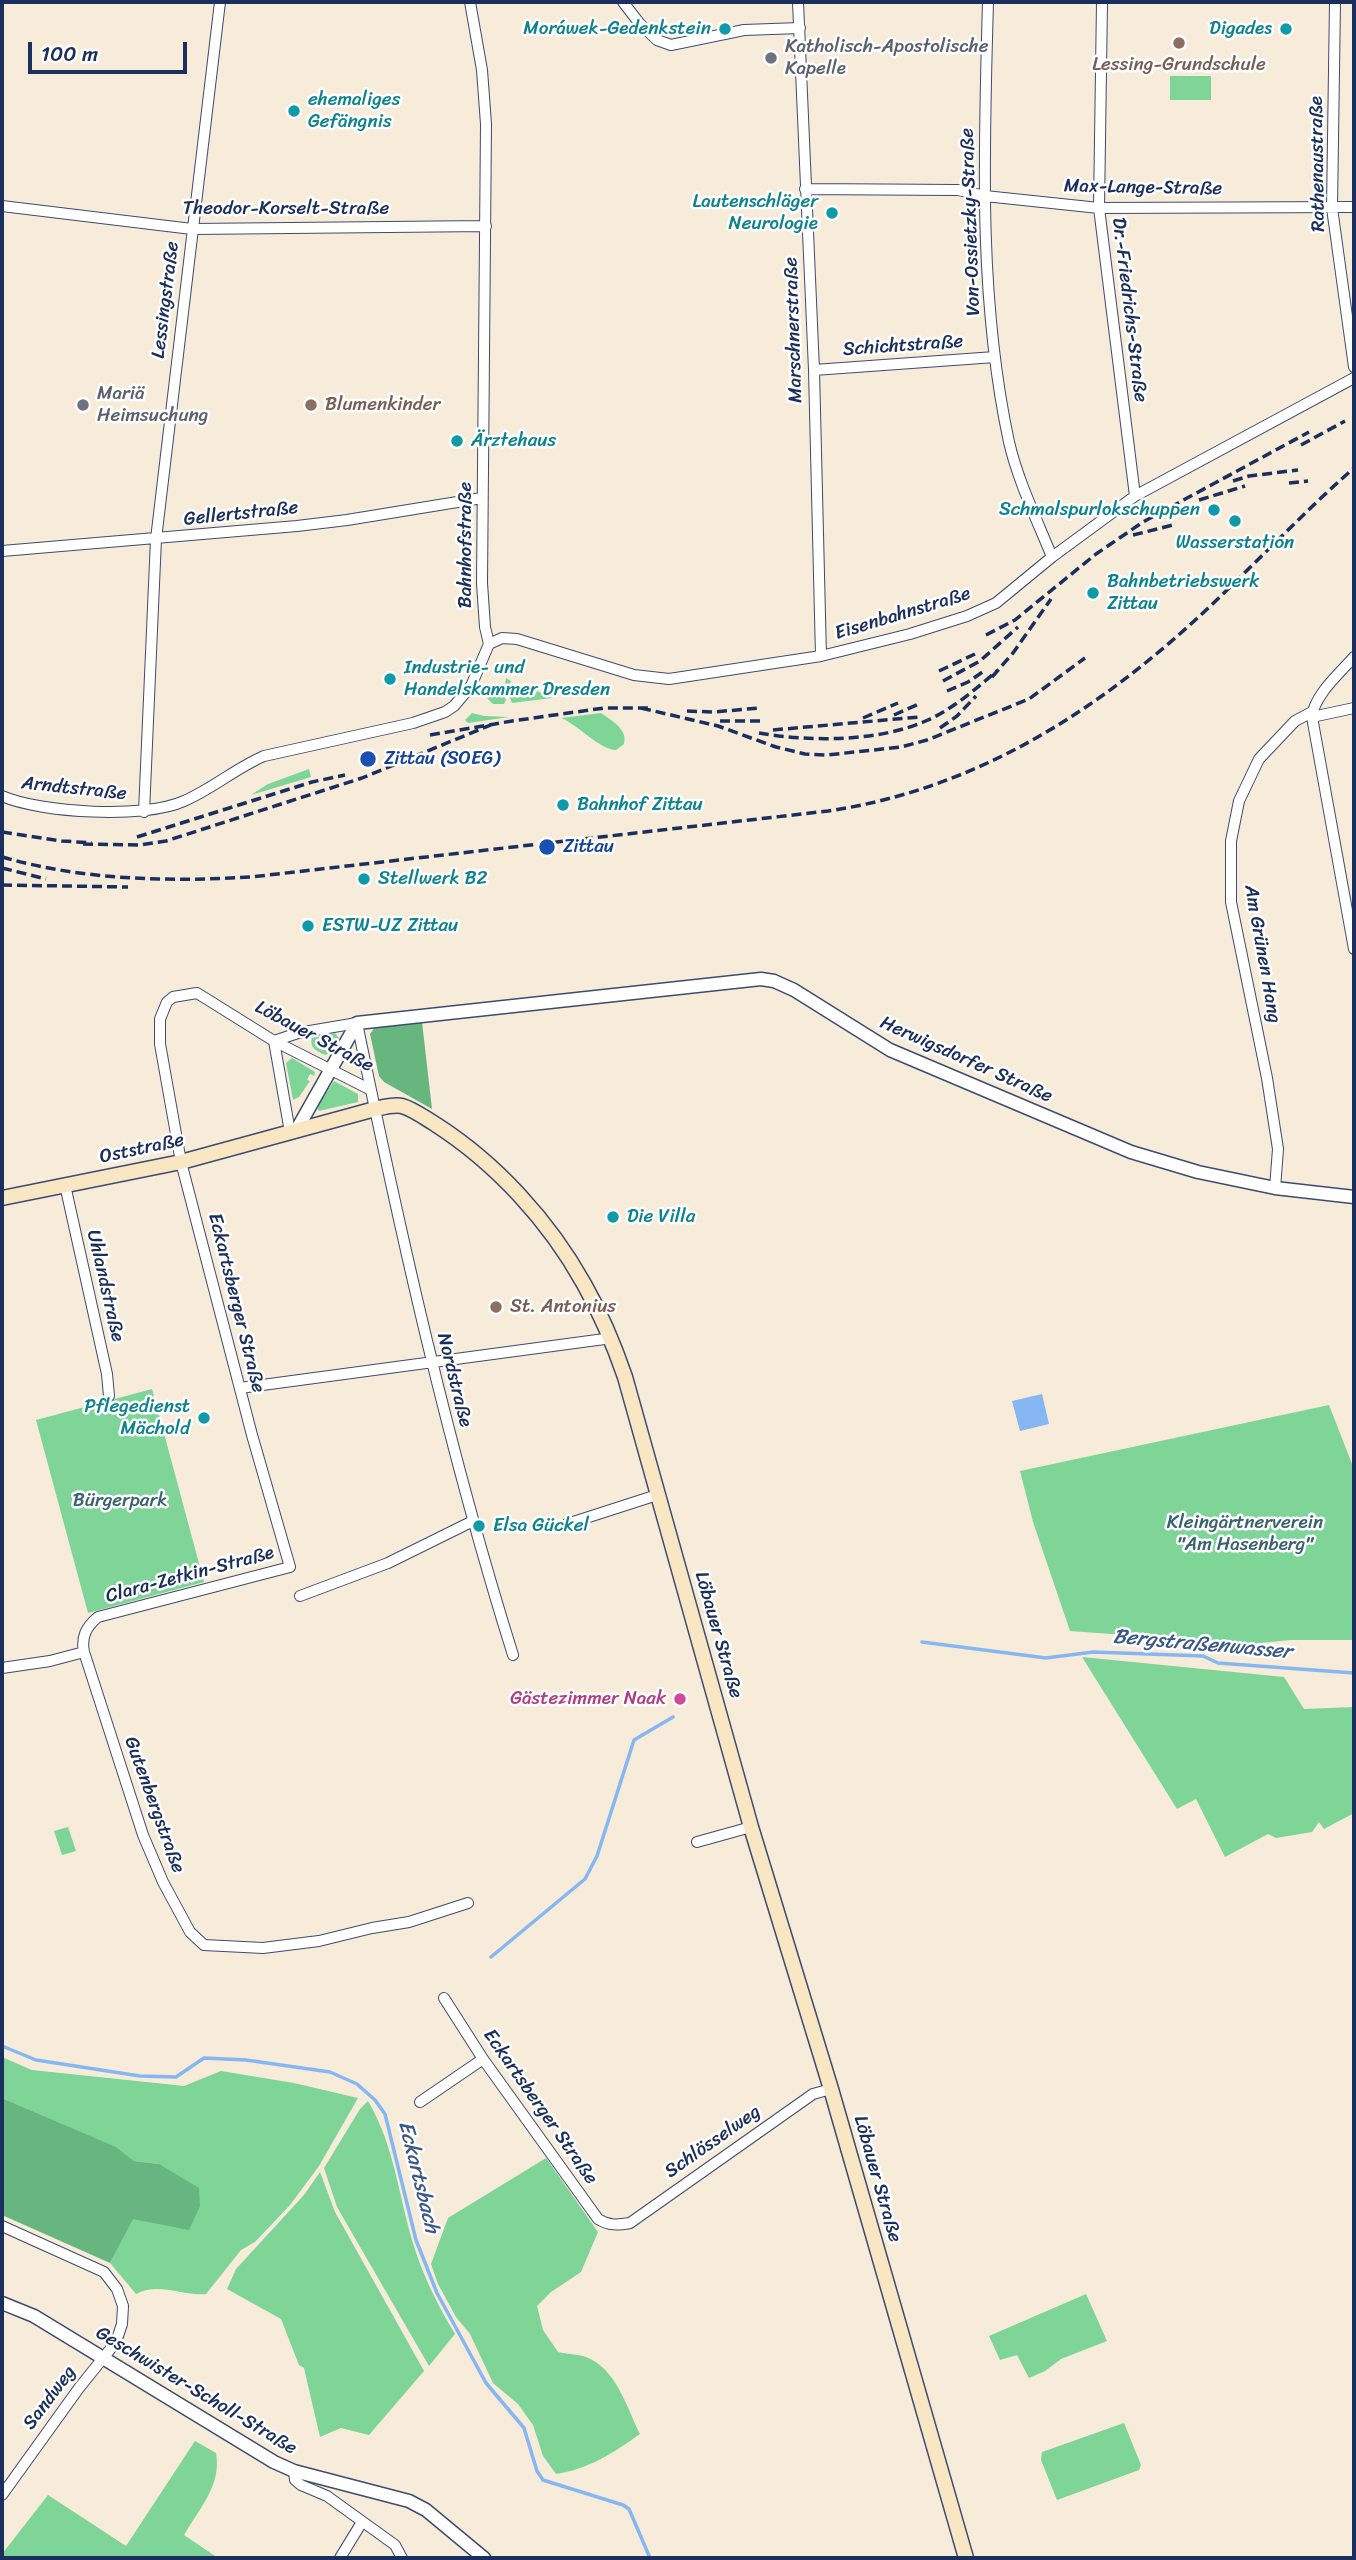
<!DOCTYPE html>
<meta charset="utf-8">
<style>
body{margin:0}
#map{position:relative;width:1356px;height:2560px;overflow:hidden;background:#f6ecd9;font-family:Sriracha,sans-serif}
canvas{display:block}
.frame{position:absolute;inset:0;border:4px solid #1b2f5e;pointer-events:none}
.scale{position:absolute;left:28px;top:42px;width:159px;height:32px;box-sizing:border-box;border:4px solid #1b2f5e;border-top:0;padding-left:9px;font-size:21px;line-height:24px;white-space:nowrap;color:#1b2f5e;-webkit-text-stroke:5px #fff;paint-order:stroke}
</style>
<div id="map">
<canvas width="1356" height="2560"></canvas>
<div class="frame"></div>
<div class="scale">100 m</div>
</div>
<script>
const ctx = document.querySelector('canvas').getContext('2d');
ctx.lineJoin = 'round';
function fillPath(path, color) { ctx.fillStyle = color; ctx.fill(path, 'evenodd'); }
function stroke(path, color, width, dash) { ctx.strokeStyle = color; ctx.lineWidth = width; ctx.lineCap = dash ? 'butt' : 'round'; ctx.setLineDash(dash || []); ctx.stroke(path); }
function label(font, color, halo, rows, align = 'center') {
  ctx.font = font + ' Sriracha,sans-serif'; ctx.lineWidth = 5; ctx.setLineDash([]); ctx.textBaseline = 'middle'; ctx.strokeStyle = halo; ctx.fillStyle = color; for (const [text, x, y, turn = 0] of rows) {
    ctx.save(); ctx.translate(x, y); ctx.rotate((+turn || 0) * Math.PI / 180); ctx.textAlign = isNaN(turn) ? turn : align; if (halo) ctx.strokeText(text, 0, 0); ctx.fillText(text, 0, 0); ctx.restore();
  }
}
const green = new Path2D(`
 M1170,76H1211V100H1170Z
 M506,678L511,681L509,687L534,697L537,691L552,698L512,703L505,686Z
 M495,691H501L506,700L504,704H493L487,698Z
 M472,713L484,716L509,717L468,723L465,720Z
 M601,713C612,721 628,729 624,744L616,750C600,750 577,724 561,718Z
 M309,769L311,777L251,795L268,784Z
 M335,1033L339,1038L332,1052L325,1055C317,1051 309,1048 312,1038Z
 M292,1058L315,1072L314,1076L310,1074L307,1080L310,1081L299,1097L293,1100L286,1063Z
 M334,1081L358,1094V1102L319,1111L317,1107Z
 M152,1389L204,1582L88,1613L36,1420Z
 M1329,1405L1354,1469V1640H1291L1250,1644L1070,1631L1033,1522L1020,1471Z
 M1082,1657L1284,1677L1304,1709L1354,1707V1813L1324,1829L1319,1822L1312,1832L1276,1838L1268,1834L1225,1857L1196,1799L1177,1809Z
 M68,1827L76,1851L62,1855L54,1831Z
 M2,2057L32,2070L184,2086L221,2071L294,2083L358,2098L319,2166L290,2205L255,2242L241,2250L206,2294C179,2296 160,2282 136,2294L110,2263L159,2164L134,2161L115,2147L2,2098Z
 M368,2101C394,2145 398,2193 412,2240C422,2274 437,2304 455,2334L429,2366L337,2207L324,2168L360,2109Z
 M546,2158L598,2232L581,2272L551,2292L537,2306L543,2330L558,2352C567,2354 577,2354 586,2357C616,2368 627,2408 640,2434C615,2452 587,2470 556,2474L543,2456L533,2425L518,2404L493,2383L470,2334L456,2317L438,2284L431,2264L448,2218Z
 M320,2172L335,2212L424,2371L369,2435L341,2428L320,2437L304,2368L299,2365L281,2319L227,2289L236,2269L304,2195Z
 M1086,2294L1107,2341L1061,2359L1045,2371L1029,2378L1017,2355L1000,2360L989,2336Z
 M1124,2423L1141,2465L1139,2470L1057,2500L1041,2460L1042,2452Z
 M195,2441L216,2453C222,2485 199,2509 184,2535L218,2558H2V2554L48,2495L126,2546Z`);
const forest = new Path2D(`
 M422,1022L432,1109L384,1082L379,1076L370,1034L375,1027Z
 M2,2098L116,2147L134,2161L159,2164L199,2188L200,2206L189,2230L133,2219L110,2263L2,2215Z`);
const water = new Path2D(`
 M1042,1394L1049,1424L1020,1431L1012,1401Z`);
const stream = new Path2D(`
 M922,1642L1046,1658L1093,1652L1203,1656L1218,1663L1354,1673
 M491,1957L585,1879L597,1856L634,1740L673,1717
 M2,2046L36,2060L140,2076L176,2077L204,2058L246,2060L330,2072L357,2084L375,2100L385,2114L416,2240L437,2293L486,2383L524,2428L537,2471L543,2480L623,2505L629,2509L650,2558`);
const minor = new Path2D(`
 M623,2L640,24L657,40L671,45L744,30L800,28
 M798,2L814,370L821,656
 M988,2C984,149 978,298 1009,442C1018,481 1037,520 1052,557
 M1102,2L1099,208L1135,496
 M1335,2L1332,208L1354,367
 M805,189L958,190L985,196L1099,208L1354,207
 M2,206L192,229L486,226
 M814,370L995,357
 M2,551L297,526L347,520L482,498
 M489,644L502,638L517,639L634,675L669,679L821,656L910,634L967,616L996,603L1052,557L1135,496L1354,378
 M1354,657C1340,673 1314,695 1312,717L1354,949
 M1312,717L1354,708
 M2,796C41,813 145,819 184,801C212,789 236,768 264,756L413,723L445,712L454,706L471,686L489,644L485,627L482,583L486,124L482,70L470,2
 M144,812L156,539L220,2
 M290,1132L274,1041L298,1033L357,1023C401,1236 448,1448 513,1655
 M65,1185L107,1374L109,1396
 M1275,1188L1278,1149L1267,1078L1231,902V841L1239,801L1259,759L1295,721L1312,712
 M240,1388L612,1338
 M567,1524L657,1495
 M300,1596L388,1563L473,1521
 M84,1652L143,1835L163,1882L190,1932L204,1945L263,1948L319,1941L372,1928L409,1922L468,1903
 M2,1668L50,1661L84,1652C81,1637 86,1627 98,1617L290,1567L252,1435L181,1162L160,1044V1019L167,1002L173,997L197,993L274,1041L371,1090
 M697,1842L751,1827
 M444,1998L483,2059L598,2219C609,2226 618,2225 630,2223L813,2094L831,2089
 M420,2102L483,2059
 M2,2226L104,2272L117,2289L123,2306L122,2324L116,2342L79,2388L2,2495
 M294,2471L295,2480L301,2485L327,2496L395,2545L402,2558
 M340,2558L362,2522`);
const tertiary = new Path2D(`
 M296,1131L357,1023L761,979L774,981L794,990L890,1050L1131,1152L1198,1172L1275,1188L1354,1197
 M2,2303L34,2316L274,2462L294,2471L409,2501L426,2510L484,2558`);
const secondary = new Path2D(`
 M2,1198L181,1162L375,1109C384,1107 394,1104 402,1106C413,1109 425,1118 435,1124C496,1163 549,1221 584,1284C601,1314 614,1345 625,1377L751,1827L831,2089L966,2558`);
const rail = new Path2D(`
 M1301,445L1345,421
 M1233,481L1249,476L1298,470
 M1289,483L1308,481
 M1199,500L1245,486
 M1133,535L1173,525
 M986,635L1015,620L1096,554L1143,522L1309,432
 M939,671L975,654
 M992,677L1013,653L1051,599
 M943,681L980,661L1018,627
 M947,691L968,682L984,671
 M641,708L718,726L776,747L805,754L827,755L901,747L927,740L1029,699L1085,658
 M687,711L713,712L760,708
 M894,715L921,703
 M863,718L898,703
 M720,721H762
 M940,728L957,716L976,696
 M773,730L919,717
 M759,733C810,742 880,742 928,720C954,708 977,688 998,670
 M430,735L512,721L604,708H648
 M2,832L62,841L92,843
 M137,837L312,782L345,775
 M83,844L140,845L166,841L362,778L493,724
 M2,857C82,880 168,882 251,877L828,811C970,790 1087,718 1192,623C1247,573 1298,517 1354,468
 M2,868L46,879
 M2,885L128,887`);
const markers = [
 [725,29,7,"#0f9aa8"],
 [1286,29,7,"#0f9aa8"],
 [1179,43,7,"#8d6e63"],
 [771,58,7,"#6b7280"],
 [294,111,7,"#0f9aa8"],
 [832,213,7,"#0f9aa8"],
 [83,405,7,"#6b7280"],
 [311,405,7,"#8d6e63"],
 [457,441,7,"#0f9aa8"],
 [1214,510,7,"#0f9aa8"],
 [1235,521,7,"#0f9aa8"],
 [1093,593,7,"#0f9aa8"],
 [390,679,7,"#0f9aa8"],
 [368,759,9,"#1a4fb4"],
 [563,805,7,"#0f9aa8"],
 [547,847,9,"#1a4fb4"],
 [364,879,7,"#0f9aa8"],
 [308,926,7,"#0f9aa8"],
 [613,1217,7,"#0f9aa8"],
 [496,1307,7,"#8d6e63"],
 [204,1418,7,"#0f9aa8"],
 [479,1526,7,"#0f9aa8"],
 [680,1699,7,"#d1479c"]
];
const cultureNames = [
 ["Moráwek-Gedenkstein",711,29,"right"],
 ["Digades",1272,29,"right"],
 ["ehemaliges",308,100],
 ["Gefängnis",308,122],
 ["Lautenschläger",818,202,"right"],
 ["Neurologie",818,224,"right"],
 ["Ärztehaus",471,441],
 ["Schmalspurlokschuppen",1200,510,"right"],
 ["Wasserstation",1235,543,"center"],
 ["Bahnbetriebswerk",1107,582],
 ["Zittau",1107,604],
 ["Industrie- und",404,668],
 ["Handelskammer Dresden",404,690],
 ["Bahnhof Zittau",577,805],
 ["Stellwerk B2",378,879],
 ["ESTW-UZ Zittau",322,926],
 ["Die Villa",627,1217],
 ["Pflegedienst",190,1407,"right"],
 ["Mächold",190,1429,"right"],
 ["Elsa Gückel",493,1526]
];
const worshipNames = [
 ["Katholisch-Apostolische",785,47],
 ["Kapelle",785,69],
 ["Mariä",97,394],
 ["Heimsuchung",97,416]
];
const educationNames = [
 ["Lessing-Grundschule",1179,65,"center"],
 ["Blumenkinder",325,405],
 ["St. Antonius",510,1307]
];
const streetNames = [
 ["Rathenaustraße",1318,164,-91],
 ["Max-Lange-Straße",1143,188,1],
 ["Theodor-Korselt-Straße",286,209],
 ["Von-Ossietzky-Straße",971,222,-92],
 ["Lessingstraße",166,300,-83],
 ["Dr.-Friedrichs-Straße",1129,310,83],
 ["Marschnerstraße",794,330,-92],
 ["Schichtstraße",903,346,-4],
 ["Gellertstraße",241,514,-6],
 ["Bahnhofstraße",466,545,-90],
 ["Eisenbahnstraße",903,614,-17],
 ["Arndtstraße",74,789,6],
 ["Am Grünen Hang",1262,954,80],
 ["Löbauer Straße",314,1037,28],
 ["Herwigsdorfer Straße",966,1060,24],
 ["Oststraße",142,1149,-12],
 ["Uhlandstraße",105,1286,77],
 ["Eckartsberger Straße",236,1303,76],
 ["Nordstraße",454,1380,76],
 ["Clara-Zetkin-Straße",190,1575,-15],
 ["Löbauer Straße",718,1635,74],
 ["Gutenbergstraße",154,1805,70],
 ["Eckartsberger Straße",540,2107,55],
 ["Schlösselweg",713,2142,-35],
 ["Löbauer Straße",877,2179,74],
 ["Geschwister-Scholl-Straße",196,2391,31],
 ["Sandweg",50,2398,-53]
];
const transitNames = [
 ["Zittau (SOEG)",384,759],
 ["Zittau",563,847]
];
const parkNames = [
 ["Bürgerpark",120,1501],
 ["Kleingärtnerverein",1245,1523],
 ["\"Am Hasenberg\"",1245,1545]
];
const hotelNames = [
 ["Gästezimmer Naak",666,1699]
];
const waterNames = [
 ["Bergstraßenwasser",1202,1645,5],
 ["Eckartsbach",418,2177,76]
];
fillPath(green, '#7fd498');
fillPath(forest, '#67b680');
fillPath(water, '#86b7f2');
stroke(stream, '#86b7f2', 3.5);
stroke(minor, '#3c4b70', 12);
stroke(tertiary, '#3c4b70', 15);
stroke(secondary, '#3c4b70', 17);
stroke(minor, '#fff', 10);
stroke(tertiary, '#fff', 12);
stroke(secondary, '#f9e7c3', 14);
stroke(rail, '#1b2f5e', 3.5, [10, 5]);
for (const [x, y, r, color] of markers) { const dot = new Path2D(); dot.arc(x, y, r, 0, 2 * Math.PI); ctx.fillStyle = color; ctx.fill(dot); stroke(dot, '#fff', 2.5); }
label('19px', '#0d838f', '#fff', cultureNames, 'left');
label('19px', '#5b616d', '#fff', worshipNames, 'left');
label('19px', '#785e54', '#fff', educationNames, 'left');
label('19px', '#1b2f5e', '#fff', streetNames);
label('19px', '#164399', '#fff', transitNames, 'left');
label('19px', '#39616f', '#fff', parkNames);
label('19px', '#b23c85', '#fff', hotelNames, 'right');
label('italic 21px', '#3b588a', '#fff', waterNames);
</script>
